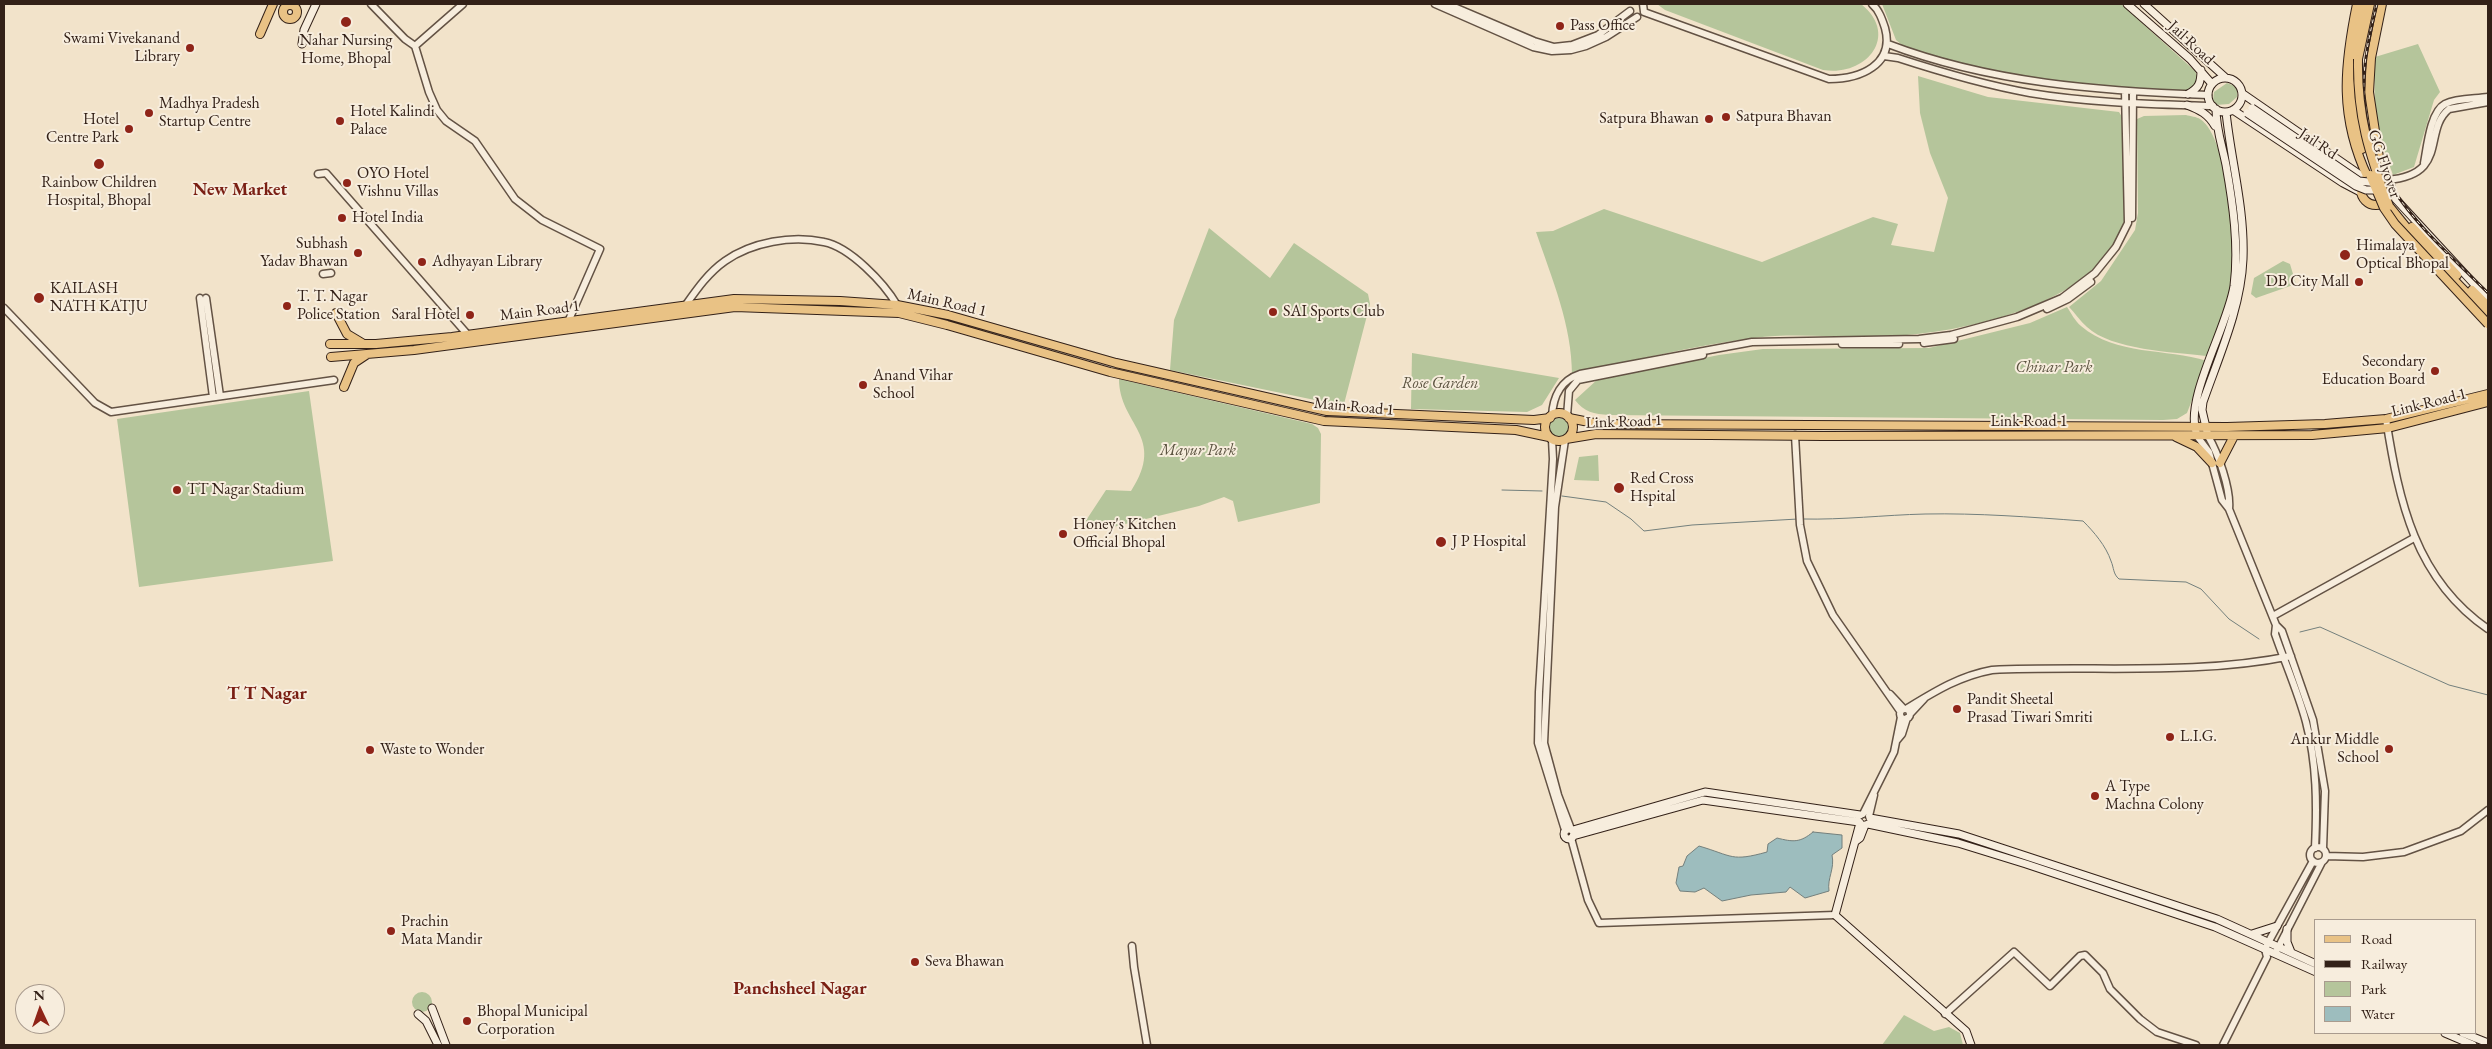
<!DOCTYPE html>
<style>
body{margin:0}
#map{position:relative;width:2492px;height:1049px;overflow:hidden;background:#f2e3ca;font-family:"EB Garamond",serif}
canvas{display:block}
.frame{position:absolute;inset:0;border:5px solid #332118;pointer-events:none}
.legend{position:absolute;left:2314px;top:919px;width:162px;height:115px;box-sizing:border-box;background:#f7eddd;border:1px solid #a99b8e;margin:0;padding:6px 9px;list-style:none;font-size:15px;color:#332118}
.legend li{display:flex;align-items:center;gap:10px;height:25px}
.legend b{width:25px;border:1px solid #a99b8e}
.north{position:absolute;left:15px;top:984px;width:50px;height:50px;box-sizing:border-box;background:#f7eddd;border:1px solid #a99b8e;border-radius:50%;rotate:357deg;font-size:14px;font-weight:700;line-height:20px;text-align:center;color:#332118}
.north::after{content:'';display:block;margin:auto;width:18px;height:22px;background:#8f2418;clip-path:polygon(50% 0,100% 100%,50% 72%,0 100%)}
</style>
<div id="map">
<canvas width="2492" height="1049"></canvas>
<div class="frame"></div>
<ul class="legend">
<li><b style="height:6px;background:#e9c285"></b>Road</li>
<li><b style="height:6px;background:#332118"></b>Railway</li>
<li><b style="height:14px;background:#b5c59b"></b>Park</li>
<li><b style="height:14px;background:#9dbdbe"></b>Water</li>
</ul>
<div class="north">N</div>
</div>
<script>
const ctx = document.querySelector('canvas').getContext('2d');
ctx.lineJoin = 'round';
function fillPath(path, color) { ctx.fillStyle = color; ctx.fill(path, 'evenodd'); }
function stroke(path, color, width, dash) { ctx.strokeStyle = color; ctx.lineWidth = width; ctx.lineCap = dash ? 'butt' : 'round'; ctx.setLineDash(dash || []); ctx.stroke(path); }
function label(font, color, halo, rows, align = 'center') {
  ctx.font = font + ' "EB Garamond",serif'; ctx.lineWidth = 4; ctx.setLineDash([]); ctx.textBaseline = 'middle'; ctx.strokeStyle = halo; ctx.fillStyle = color; for (const [text, x, y, turn = 0] of rows) {
    ctx.save(); ctx.translate(x, y); ctx.rotate((+turn || 0) * Math.PI / 180); ctx.textAlign = isNaN(turn) ? turn : align; if (halo) ctx.strokeText(text, 0, 0); ctx.fillText(text, 0, 0); ctx.restore();
  }
}
const green = new Path2D(`
 M1657,4H1861C1900,35 1867,77 1823,70L1665,10Z
 M1882,4H2121L2195,71L2202,88L2194,93L2111,90L1990,73L1908,50L1896,40Z
 M2418,44L2440,92L2434,100L2414,167L2393,175C2376,128 2373,106 2375,57Z
 M1918,76L1988,97L2119,112L2125,122C2126,156 2134,208 2118,238C2083,307 1961,333 1891,336C1847,339 1796,332 1754,338C1693,346 1632,360 1572,375C1572,325 1552,279 1536,232L1553,231L1604,209L1762,262L1873,217L1898,224L1891,245L1934,252L1948,198L1930,153L1920,113Z
 M2227,83L2238,87L2237,97L2229,104L2216,105L2213,101L2214,92Z
 M2186,115C2190,116 2197,117 2200,119C2230,138 2236,256 2230,289C2226,311 2216,333 2210,355L2206,356C2174,352 2111,350 2087,327C2080,321 2075,313 2069,307L2101,281L2135,230L2138,213L2137,119L2144,116Z
 M1209,228L1270,278L1294,243L1368,294L1370,304L1344,404L1339,405L1170,370L1174,320Z
 M2283,261L2290,264L2296,284L2256,298L2251,294L2254,278Z
 M2067,307C2071,313 2075,321 2081,326C2116,356 2166,348 2207,361L2187,413L2177,419L2163,420L1609,415C1594,414 1584,412 1575,400L1598,379L1719,355L1763,349L1929,348L2030,323Z
 M1412,353L1559,378L1542,405L1527,412L1411,409Z
 M1119,379L1312,424L1318,428L1321,434L1320,503L1238,522L1233,501L1224,497L1199,506L1105,529L1083,525L1106,490L1131,491C1167,436 1119,425 1119,379Z
 M309,391L333,561L139,587L117,419Z
 M1549 428a10 10 0 1 1 20 0a10 10 0 1 1-20 0Z
 M1598,455L1599,481L1574,480L1579,457Z
 M412 1002a10 10 0 1 1 20 0a10 10 0 1 1-20 0Z
 M1904,1015L1934,1031L1949,1027L1960,1033L1963,1045H1882Z`);
const water = new Path2D(`
 M1813,832L1842,835V848L1832,855C1835,869 1827,878 1829,891L1805,898L1790,887L1786,892L1751,895L1722,901L1704,888L1695,892L1680,891L1676,883L1679,867L1683,866L1687,856L1699,846C1733,856 1731,862 1767,852L1768,844L1777,838C1793,842 1800,843 1813,832Z`);
const stream = new Path2D(`
 M1502,490L1542,491
 M1562,496L1606,502L1631,519L1644,531L1692,525L1798,519
 M1802,519C1843,520 1884,515 1925,514C1978,513 2030,517 2083,521C2094,532 2106,546 2111,561C2114,568 2113,574 2119,579L2186,582L2201,589L2229,619L2259,639
 M2300,632L2320,627L2449,685L2488,695`);
const tertiary = new Path2D(`
 M371,4L405,39L415,46L429,92L437,110L446,121L475,141L515,199L542,220L600,249L568,322V329
 M1435,4L1533,47L1552,51L1571,50L1586,46L1606,37L1637,17
 M1447,4L1534,41L1554,47L1572,45L1598,35L1630,11
 M1643,4L1644,12
 M1644,12L1829,79C1860,79 1895,65 1885,28C1882,19 1879,10 1872,4
 M1888,44C1990,83 2100,91 2208,95
 M415,46L463,4
 M1884,56L1898,58C1941,72 1985,85 2030,93C2090,103 2152,104 2213,106
 M2424,163C2427,148 2430,112 2445,104C2457,98 2475,99 2488,97
 M318,174L326,173L468,335
 M2387,180C2450,175 2422,131 2449,109L2488,102
 M2132,218L2133,92
 M323,274L331,273
 M200,298L213,397
 M206,298L220,396
 M685,306C697,289 708,273 725,261C752,242 792,235 824,242C850,247 884,283 897,305
 M4,308L95,403L111,412L334,380
 M2047,309L2068,299L2091,282
 M1924,343L1954,339
 M1842,344H1899
 M1552,416C1553,397 1561,380 1580,374L1752,342L1919,339L1951,335L2017,317L2062,298L2095,273L2116,247L2128,223L2125,91
 M1567,416L1569,391L1578,380L1703,355
 M2386,419C2399,501 2415,579 2488,629
 M1795,435L1800,525L1807,561L1833,615L1900,711
 M2197,436L2209,452L2222,500L2229,509L2276,625L2282,631L2313,720L2325,791L2323,849
 M2208,436C2218,453 2231,489 2229,509
 M1552,439L1553,459L1539,692L1538,743L1565,830
 M1565,440L1555,507L1544,743L1558,795L1571,829
 M2273,616L2414,538
 M2276,625L2275,634C2285,663 2298,692 2306,722C2317,764 2317,805 2315,848
 M1890,694L1904,709
 M1900 714a5 5 0 1 1 10 0a5 5 0 1 1-10 0Z
 M1906,709C1934,692 1959,676 1992,670C2091,665 2193,676 2291,656
 M1910,714L1924,699
 M1897,740L1902,734L1907,718
 M1863,814L1894,752L1901,717
 M1869,816L1874,795
 M1571,838L1588,900L1599,923L1835,915
 M2310 855a8 8 0 1 1 16 0a8 8 0 1 1-16 0Z
 M2326,856L2363,857L2404,852L2461,831L2488,810
 M1132,946L1134,967L1147,1045
 M2277,950L2322,862
 M1945,1014L2014,952L2050,986L2080,956L2085,955L2103,973L2110,989L2140,1019L2157,1032L2196,1045
 M2223,1045L2267,957L2265,949L2269,941L2313,861`);
const secondary = new Path2D(`
 M2127,4L2190,59L2212,84
 M2144,4L2226,78
 M302,44L304,30L316,4
 M2208 95a17 17 0 1 1 34 0a17 17 0 1 1-34 0Z
 M2188,94C2199,88 2201,83 2201,70
 M2243,94L2366,179
 M2187,105C2200,110 2208,114 2215,126
 M2233,110L2343,183L2362,193
 M2391,194L2488,299
 M2196,432C2185,397 2228,326 2234,286C2239,246 2233,204 2226,165C2222,145 2216,129 2216,109
 M2208,436L2202,410L2203,402C2219,356 2241,308 2243,259C2245,209 2231,161 2226,112
 M1870,818L1959,834L2102,881L2217,919L2316,964
 M1860,823L1835,915L1966,1031L1971,1045
 M1868,824L1958,843L2026,864L2215,927L2316,972
 M1564 834a5 5 0 1 1 10 0a5 5 0 1 1-10 0Z
 M1573,830L1705,792L1860,815
 M1573,836L1703,800L1859,822
 M1856,841L1860,838L1865,825
 M2287,929V942L2291,952
 M2252,934L2277,926
 M432,1008L446,1045
 M418,1014L426,1021L438,1045
 M2445,1033L2473,1045
 M2463,1033L2488,1043`);
const primary = new Path2D(`
 M2357,4C2344,67 2339,117 2368,178
 M283 12a7 7 0 1 1 14 0a7 7 0 1 1-14 0Z
 M260,34L273,4
 M2358,59L2370,4
 M2362,149C2348,99 2352,53 2363,4
 M2361 190a15 15 0 1 1 30 0a15 15 0 1 1-30 0Z
 M2382,177L2369,92L2371,58L2382,4
 M2389,206L2423,248L2488,315
 M2412,227L2457,275
 M2472,290L2488,306
 M336,313L347,334L362,343
 M330,344H376L452,337L734,299L840,301L897,305L948,315L1116,363L1327,411L1534,420L1550,418
 M331,357L414,350L735,307L899,313L947,325L1110,372L1324,421L1516,430L1549,437
 M344,387L354,363L366,355
 M1545 427a14 14 0 1 1 28 0a14 14 0 1 1-28 0Z
 M1569,418L1599,424L2227,427L2325,424L2386,419L2488,394
 M2176,437L2197,447L2212,463
 M1566,439L1596,434L1823,436L2312,435L2388,428L2488,402
 M2220,463L2234,436`);
const rail = new Path2D(`
 M2377,4C2371,28 2365,53 2364,78C2359,179 2424,229 2488,293`);
const secondaryBridge = new Path2D(`
 M2252,108L2359,181L2378,183
 M2247,113L2356,186L2366,190H2380`);
const primaryBridge = new Path2D(`
 M2358,59C2357,116 2369,154 2389,206
 M2370,175L2384,208L2395,224L2488,324`);
const markers = [
 [346,22,6,"#8f2418"],
 [1560,26,5,"#8f2418"],
 [190,48,5,"#8f2418"],
 [149,113,5,"#8f2418"],
 [1726,117,5,"#8f2418"],
 [1709,119,5,"#8f2418"],
 [340,121,5,"#8f2418"],
 [129,129,5,"#8f2418"],
 [99,164,6,"#8f2418"],
 [347,183,5,"#8f2418"],
 [342,218,5,"#8f2418"],
 [358,253,5,"#8f2418"],
 [2345,255,6,"#8f2418"],
 [422,262,5,"#8f2418"],
 [2359,282,5,"#8f2418"],
 [39,298,6,"#8f2418"],
 [287,306,5,"#8f2418"],
 [1273,312,5,"#8f2418"],
 [470,315,5,"#8f2418"],
 [2435,371,5,"#8f2418"],
 [863,385,5,"#8f2418"],
 [1619,488,6,"#8f2418"],
 [177,490,5,"#8f2418"],
 [1063,534,5,"#8f2418"],
 [1441,542,6,"#8f2418"],
 [1957,709,5,"#8f2418"],
 [2170,737,5,"#8f2418"],
 [2389,749,5,"#8f2418"],
 [370,750,5,"#8f2418"],
 [2095,796,5,"#8f2418"],
 [391,931,5,"#8f2418"],
 [915,962,5,"#8f2418"],
 [467,1021,5,"#8f2418"]
];
const poiNames = [
 ["Pass Office",1570,26],
 ["Swami Vivekanand",180,39,"right"],
 ["Library",180,57,"right"],
 ["Nahar Nursing",346,41,"center"],
 ["Home, Bhopal",346,59,"center"],
 ["Madhya Pradesh",159,104],
 ["Startup Centre",159,122],
 ["Hotel Kalindi",350,112],
 ["Palace",350,130],
 ["Satpura Bhavan",1736,117],
 ["Satpura Bhawan",1699,119,"right"],
 ["Hotel",119,120,"right"],
 ["Centre Park",119,138,"right"],
 ["OYO Hotel",357,174],
 ["Vishnu Villas",357,192],
 ["Rainbow Children",99,183,"center"],
 ["Hospital, Bhopal",99,201,"center"],
 ["Hotel India",352,218],
 ["Subhash",348,244,"right"],
 ["Yadav Bhawan",348,262,"right"],
 ["Himalaya",2356,246],
 ["Optical Bhopal",2356,264],
 ["Adhyayan Library",432,262],
 ["DB City Mall",2349,282,"right"],
 ["KAILASH",50,289],
 ["NATH KATJU",50,307],
 ["T. T. Nagar",297,297],
 ["Police Station",297,315],
 ["SAI Sports Club",1283,312],
 ["Saral Hotel",460,315,"right"],
 ["Secondary",2425,362,"right"],
 ["Education Board",2425,380,"right"],
 ["Anand Vihar",873,376],
 ["School",873,394],
 ["Red Cross",1630,479],
 ["Hspital",1630,497],
 ["TT Nagar Stadium",187,490],
 ["Honey's Kitchen",1073,525],
 ["Official Bhopal",1073,543],
 ["J P Hospital",1452,542],
 ["Pandit Sheetal",1967,700],
 ["Prasad Tiwari Smriti",1967,718],
 ["L.I.G.",2180,737],
 ["Ankur Middle",2379,740,"right"],
 ["School",2379,758,"right"],
 ["Waste to Wonder",380,750],
 ["A Type",2105,787],
 ["Machna Colony",2105,805],
 ["Prachin",401,922],
 ["Mata Mandir",401,940],
 ["Seva Bhawan",925,962],
 ["Bhopal Municipal",477,1012],
 ["Corporation",477,1030]
];
const streetNames = [
 ["Jail Road",2191,43,43],
 ["Jail Rd",2318,144,34],
 ["GG Flyover",2384,164,71],
 ["Main Road 1",947,303,13],
 ["Main Road 1",540,311,-7],
 ["Link Road 1",2429,403,-14],
 ["Main Road 1",1354,407,5],
 ["Link Road 1",1624,422,-2],
 ["Link Road 1",2029,422]
];
const parkNames = [
 ["Chinar Park",2054,368],
 ["Rose Garden",1440,384],
 ["Mayur Park",1198,451]
];
const neighbourhoodNames = [
 ["New Market",240,190],
 ["T T Nagar",267,694],
 ["Panchsheel Nagar",800,989]
];
fillPath(green, '#b5c59b');
fillPath(water, '#9dbdbe');
stroke(water, '#737f7c', 1);
stroke(stream, '#737f7c', 1);
stroke(tertiary, '#635244', 9);
stroke(secondary, '#332118', 9);
stroke(primary, '#332118', 10);
stroke(tertiary, '#f7eddd', 6);
stroke(secondary, '#f7eddd', 7);
stroke(primary, '#e9c285', 8);
stroke(rail, '#332118', 3);
stroke(rail, '#f7eddd', 1, [4]);
stroke(secondaryBridge, '#332118', 9, []);
stroke(primaryBridge, '#332118', 10, []);
stroke(secondaryBridge, '#f7eddd', 7);
stroke(primaryBridge, '#e9c285', 8);
for (const [x, y, r, color] of markers) { const dot = new Path2D(); dot.arc(x, y, r, 0, 2 * Math.PI); ctx.fillStyle = color; ctx.fill(dot); stroke(dot, '#f7eddd', 2); }
label('16px', '#332118', '#f7eddd', poiNames, 'left');
label('16px', '#332118', '#f7eddd', streetNames);
label('italic 16px', '#5a523f', '#f7eddd', parkNames);
label('bold 18px', '#7a1f14', '#f7eddd', neighbourhoodNames);
</script>
